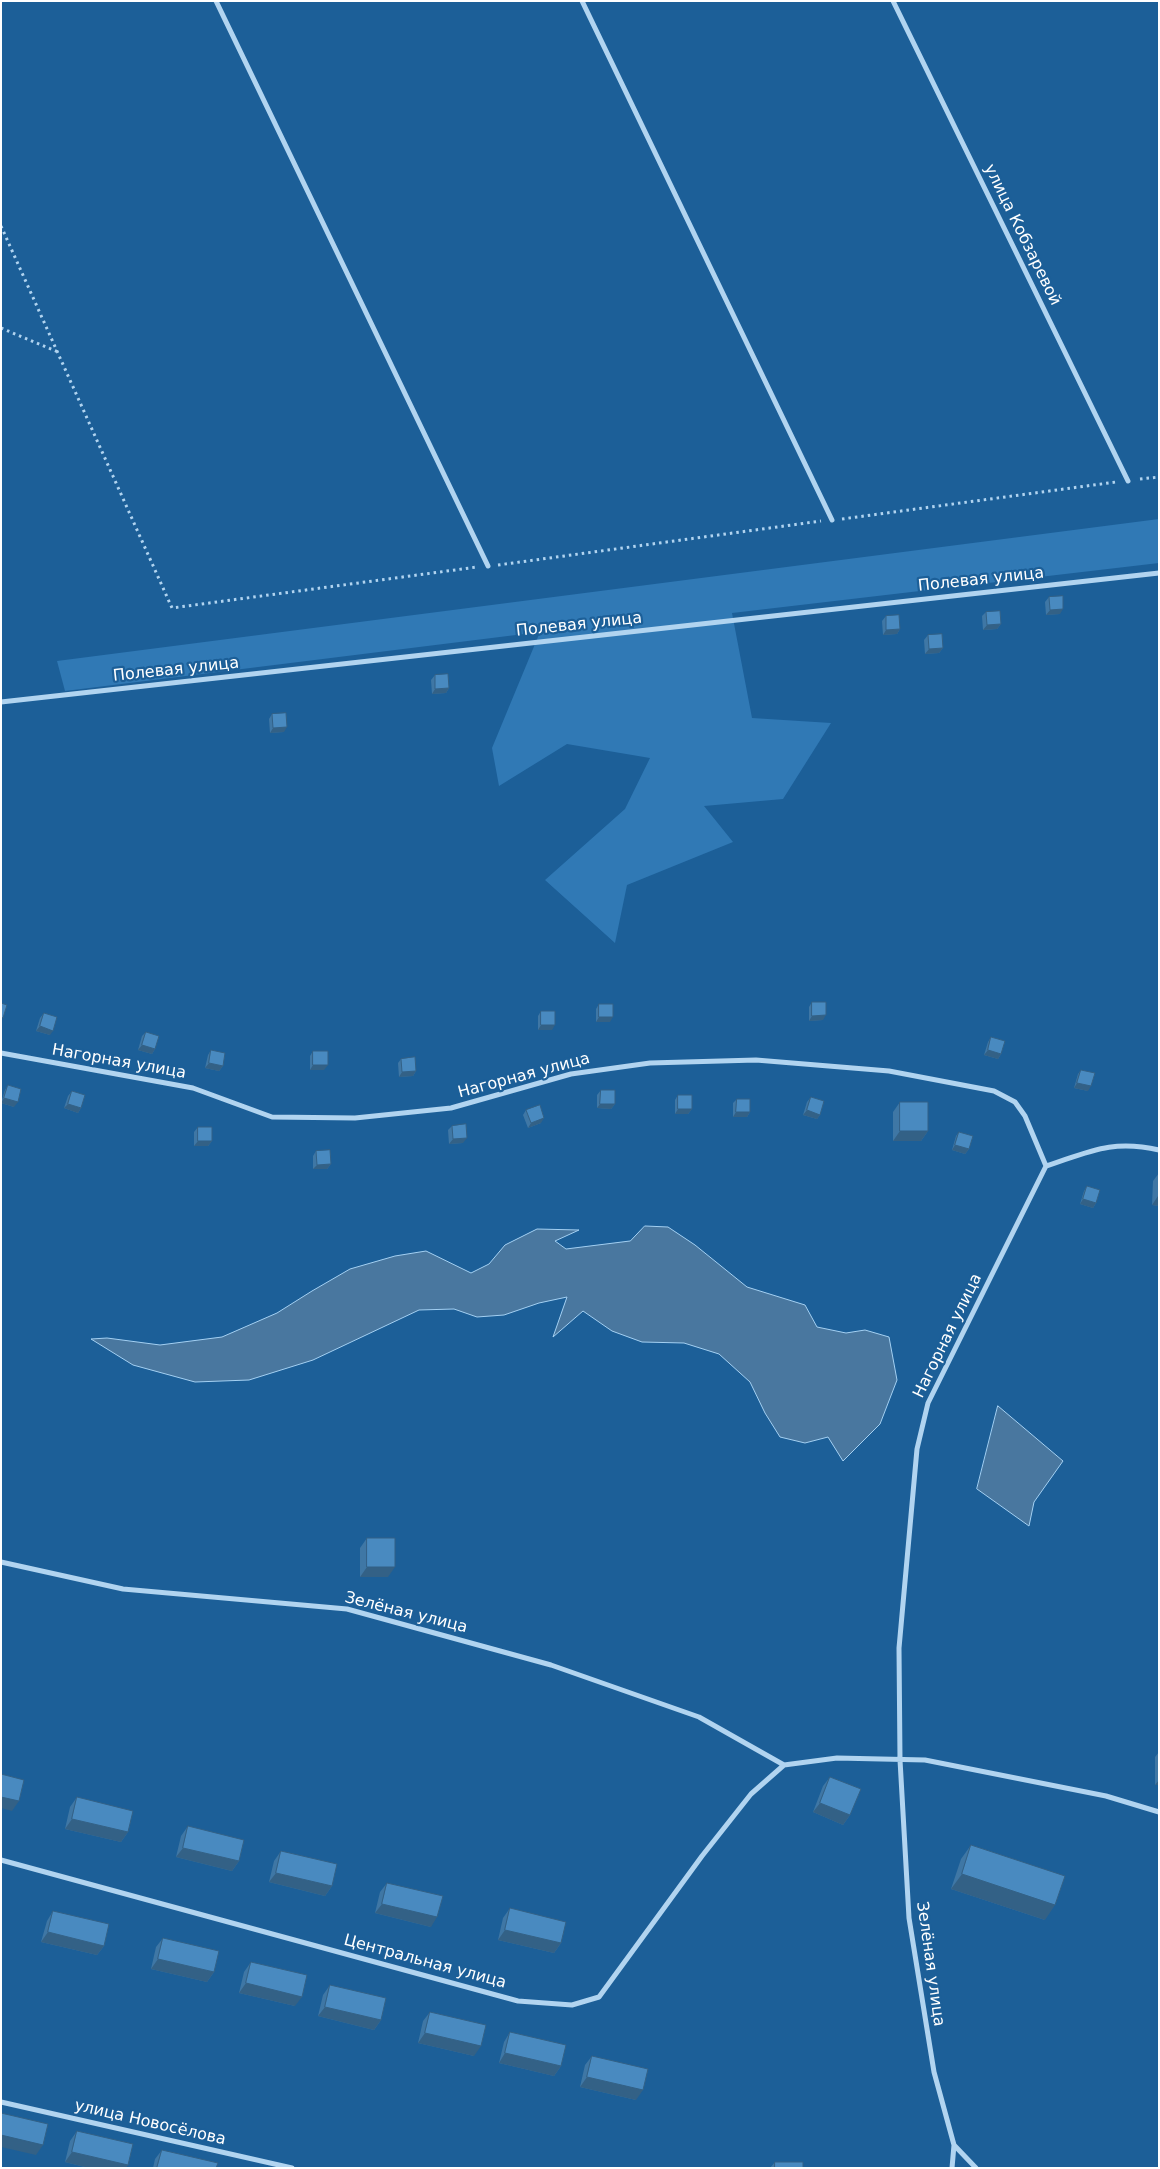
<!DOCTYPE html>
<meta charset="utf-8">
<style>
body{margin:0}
#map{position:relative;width:1160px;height:2169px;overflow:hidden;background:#1c5f98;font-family:"DejaVu Sans",sans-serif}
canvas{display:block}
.frame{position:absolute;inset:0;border:2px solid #fff;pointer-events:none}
</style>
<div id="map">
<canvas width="1160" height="2169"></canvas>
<div class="frame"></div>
</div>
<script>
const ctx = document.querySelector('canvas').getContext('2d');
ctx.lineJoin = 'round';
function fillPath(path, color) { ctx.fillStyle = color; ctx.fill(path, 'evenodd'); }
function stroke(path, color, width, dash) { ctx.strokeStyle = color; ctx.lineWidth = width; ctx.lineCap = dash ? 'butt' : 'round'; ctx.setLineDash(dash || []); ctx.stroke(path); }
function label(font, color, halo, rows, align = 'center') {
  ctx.font = font + ' "DejaVu Sans",sans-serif'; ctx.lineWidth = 4.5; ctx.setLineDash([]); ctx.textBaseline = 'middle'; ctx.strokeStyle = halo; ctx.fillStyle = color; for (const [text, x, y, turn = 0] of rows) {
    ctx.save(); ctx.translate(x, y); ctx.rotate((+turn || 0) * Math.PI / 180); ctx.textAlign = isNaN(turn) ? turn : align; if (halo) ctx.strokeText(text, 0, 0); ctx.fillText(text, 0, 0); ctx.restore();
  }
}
const green = new Path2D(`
 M1159,519V563L732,613L752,718L831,723L783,799L704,806L733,842L627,885L615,943L545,880L625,809L650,758L567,744L499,786L492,748L540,632L65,691L57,661Z`);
const water = new Path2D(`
 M645,1226L668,1227L695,1245L747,1287L805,1305L817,1327L846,1333L865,1330L889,1337L897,1380L880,1424L843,1461L828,1437L805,1443L780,1437L765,1413L750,1382L719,1354L684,1343L642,1342L612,1331L583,1311L553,1337L567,1297L539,1303L504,1315L477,1317L454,1309L419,1310L313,1360L249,1380L195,1382L133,1365L91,1339L107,1338L160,1345L222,1337L277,1313L312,1291L350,1269L395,1256L426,1251L471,1273L489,1264L505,1245L537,1229L579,1230L555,1241L566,1249L630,1241Z
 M998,1406L1063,1461L1034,1502L1029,1526L977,1489Z`);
const path = new Path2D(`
 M1,226L172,608L477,567
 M1,328L58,352
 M1140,479L1159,477
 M842,519L1116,482
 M498,565L821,521`);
const minor = new Path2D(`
 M216,1L488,566
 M582,1L832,520
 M893,1L1128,481
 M1,702L1159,573
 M1,1053L193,1088L272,1117L355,1118L451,1108L571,1074L650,1063L756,1060L889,1071L994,1091L1015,1102L1025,1116L1046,1166
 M1,1562L123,1589L347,1609L551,1665L699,1717L784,1765
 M1,1860L518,2001L572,2005L599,1997L702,1856L751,1794L784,1765L837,1758L925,1760L1106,1796L1159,1812
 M1,2102L292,2168
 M954,2145L976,2168
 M952,2168L954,2145L934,2072L909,1918L900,1760L899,1648L917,1449L928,1403L1046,1166C1089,1152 1112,1139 1159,1150`);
const wall = new Path2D(`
 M1049,597L1060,614L1046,615L1045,602Z
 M986,612L1001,624L997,629L983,630L982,616Z
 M886,616L900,629L897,634L883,635L882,621Z
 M928,635L943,648L939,653L925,654L924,640Z
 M435,675L449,688L446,693L432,694L431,680Z
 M272,714L284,732L270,733L269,719Z
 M812,1002L823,1020L809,1021V1007Z
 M599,1004L610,1022H596V1009Z
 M541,1011L552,1030H538V1016Z
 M44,1013L50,1035L36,1031L40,1018Z
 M146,1032L155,1049L152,1054L138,1050L142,1036Z
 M991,1037L1001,1054L998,1059L984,1055L988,1042Z
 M211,1050L223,1066L219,1071L205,1068L208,1055Z
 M313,1051L324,1070H310V1056Z
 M401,1059L416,1071L413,1076L399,1077L398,1063Z
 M1081,1070L1088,1091L1074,1088L1078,1074Z
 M8,1085L14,1107L1,1103L5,1090Z
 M601,1090L615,1104L611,1109L597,1108V1095Z
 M72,1091L81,1108L78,1113L64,1108L68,1096Z
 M678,1095L692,1109L688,1114H675V1100Z
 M811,1097L820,1115L817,1119L803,1115L807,1102Z
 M737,1099L750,1112L747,1117H733V1103Z
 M900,1102L928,1131L921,1141H893V1112Z
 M526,1110L541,1123L528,1128L523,1115Z
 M452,1126L463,1143L449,1144L448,1130Z
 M198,1127L212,1141L208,1146H194V1132Z
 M959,1132L969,1149L965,1154L952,1150L956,1136Z
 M316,1151L331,1164L327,1169H313V1156Z
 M1159,1173V1206L1152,1205L1153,1181Z
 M1087,1186L1096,1203L1093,1208L1080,1204L1084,1191Z
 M367,1538L388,1577H360V1548Z
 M1159,1752V1785H1155V1757Z
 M830,1777L850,1815L843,1825L813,1812L823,1786Z
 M77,1797L128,1832L121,1842L65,1829L70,1807Z
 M188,1826L239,1861L232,1871L176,1857L181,1836Z
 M971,1845L1045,1920L951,1889L961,1859Z
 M281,1851L332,1886L325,1896L269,1882L274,1861Z
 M387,1883L431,1927L375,1913L380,1892Z
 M510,1908L561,1943L554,1953L498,1940L503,1918Z
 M53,1911L104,1946L97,1955L41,1942L47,1921Z
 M163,1938L214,1972L207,1982L151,1969L156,1947Z
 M251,1962L295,2006L239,1993L244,1972Z
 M330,1985L381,2020L374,2030L318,2016L323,1995Z
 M430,2012L474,2056L418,2043L423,2021Z
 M510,2032L561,2066L554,2076L499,2063L504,2042Z
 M592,2056L636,2100L580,2087L585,2065Z
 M77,2131L126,2168H89L65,2162L70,2141Z
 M162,2150L216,2168H153L155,2159Z
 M775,2162L803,2168H770Z`);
const shadedWall = new Path2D(`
 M1063,609L1060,614L1046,615L1050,610Z
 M1001,624L997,629L983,630L987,625Z
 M900,629L897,634L883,635L886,630Z
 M943,648L939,653L925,654L929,649Z
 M449,688L446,693L432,694L435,689Z
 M287,727L284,732L270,733L273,728Z
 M826,1015L823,1020L809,1021L812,1016Z
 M599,1017H613L610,1022H596Z
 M541,1025H555L552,1030H538Z
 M40,1026L53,1031L50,1035L36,1031Z
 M142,1045L155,1049L152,1054L138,1050Z
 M988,1050L1001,1054L998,1059L984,1055Z
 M209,1063L223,1066L219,1071L205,1068Z
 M313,1065H328L324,1070H310Z
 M416,1071L413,1076L399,1077L402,1072Z
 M1077,1083L1091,1086L1088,1091L1074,1088Z
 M4,1098L18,1102L14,1107L1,1103Z
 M68,1104L81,1108L78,1113L64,1108Z
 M600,1104H615L611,1109L597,1108Z
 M678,1109H692L688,1114H675Z
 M807,1110L820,1115L817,1119L803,1115Z
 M736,1112H750L747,1117H733Z
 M544,1118L541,1123L528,1128L531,1123Z
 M900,1131H928L921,1141H893Z
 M467,1138L463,1143L449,1144L453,1139Z
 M198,1141H212L208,1146H194Z
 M955,1145L969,1149L965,1154L952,1150Z
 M331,1164L327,1169H313L317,1165Z
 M1158,1196L1159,1206L1152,1205Z
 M1083,1199L1096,1203L1093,1208L1080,1204Z
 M367,1567H395L388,1577H360Z
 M1159,1780V1785H1155Z
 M1,1797L19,1801L12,1811L1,1808Z
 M820,1803L850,1815L843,1825L813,1812Z
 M72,1819L128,1832L121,1842L65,1829Z
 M183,1848L239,1861L232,1871L176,1857Z
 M276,1873L332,1886L325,1896L269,1882Z
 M962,1874L1055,1905L1045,1920L951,1889Z
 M382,1904L437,1917L431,1927L375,1913Z
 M505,1930L561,1943L554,1953L498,1940Z
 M48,1932L104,1946L97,1955L41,1942Z
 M158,1959L214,1972L207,1982L151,1969Z
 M246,1983L302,1997L295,2006L239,1993Z
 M325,2007L381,2020L374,2030L318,2016Z
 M425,2033L481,2046L474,2056L418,2043Z
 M505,2053L561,2066L554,2076L499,2063Z
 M587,2077L643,2090L636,2100L580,2087Z
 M1,2135L43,2145L36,2155L1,2147Z
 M72,2152L128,2165L126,2168H89L65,2162Z`);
const building = new Path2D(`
 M1063,596V609L1050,610L1049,597Z
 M1000,611L1001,624L987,625L986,612Z
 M899,615L900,629L886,630V616Z
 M942,634L943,648L929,649L928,635Z
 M448,674L449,688L435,689V675Z
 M286,713L287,727L273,728L272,714Z
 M812,1002H826V1015L812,1016Z
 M1,1003L7,1005L3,1018L1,1017Z
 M599,1004H613V1017H599Z
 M541,1011H555V1025H541Z
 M44,1013L57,1017L53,1031L40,1026Z
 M146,1032L159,1036L155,1049L142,1045Z
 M991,1037L1005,1041L1001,1054L988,1050Z
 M211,1050L225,1053L223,1066L209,1063Z
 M313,1051H328V1065H313Z
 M415,1057L416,1071L402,1072L401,1059Z
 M1081,1070L1095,1073L1091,1086L1077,1083Z
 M8,1085L21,1089L18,1102L4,1098Z
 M601,1090H615V1104H600Z
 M72,1091L85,1095L81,1108L68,1104Z
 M678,1095H692V1109H678Z
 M811,1097L824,1101L820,1115L807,1110Z
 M737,1099H750V1112H736Z
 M900,1102H928V1131H900Z
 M540,1105L544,1118L531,1123L526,1110Z
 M466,1124L467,1138L453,1139L452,1126Z
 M198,1127H212V1141H198Z
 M959,1132L973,1136L969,1149L955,1145Z
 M330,1150L331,1164L317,1165L316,1151Z
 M1087,1186L1100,1190L1096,1203L1083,1199Z
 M367,1538H395V1567H367Z
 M1,1774L24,1780L19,1801L1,1797Z
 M830,1777L861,1789L850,1815L820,1803Z
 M77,1797L133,1811L128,1832L72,1819Z
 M188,1826L244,1840L239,1861L183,1848Z
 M971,1845L1065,1876L1055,1905L962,1874Z
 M281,1851L337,1864L332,1886L276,1873Z
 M387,1883L443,1896L437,1917L382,1904Z
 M510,1908L566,1922L561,1943L505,1930Z
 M53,1911L109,1924L104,1946L48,1932Z
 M163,1938L219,1951L214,1972L158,1959Z
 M251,1962L307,1975L302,1997L246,1983Z
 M330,1985L386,1998L381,2020L325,2007Z
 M430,2012L486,2025L481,2046L425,2033Z
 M510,2032L566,2045L561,2066L505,2053Z
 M592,2056L648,2069L643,2090L587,2077Z
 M1,2113L48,2124L43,2145L1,2135Z
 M77,2131L133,2144L128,2165L72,2152Z
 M162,2150L218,2163L216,2168H157Z
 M775,2162H803V2168H775Z`);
const streetNames = [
 ["улица Кобзаревой",1022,235,64],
 ["Полевая улица",981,580,-6],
 ["Полевая улица",579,625,-6],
 ["Полевая улица",176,670,-6],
 ["Нагорная улица",119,1062,10],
 ["Нагорная улица",524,1076,-15],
 ["Нагорная улица",948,1336,-64],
 ["Зелёная улица",406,1613,14],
 ["Центральная улица",425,1962,15],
 ["Зелёная улица",930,1964,82],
 ["улица Новосёлова",150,2123,13]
];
fillPath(green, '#3079b5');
fillPath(water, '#49779f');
stroke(water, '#a4d0f2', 1);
stroke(path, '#b1d4f0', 3, [2.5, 4]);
stroke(minor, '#b1d4f0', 5);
fillPath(wall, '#3f77a5');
fillPath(shadedWall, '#336186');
fillPath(building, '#498ac0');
stroke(building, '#336186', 1);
label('16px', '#fff', '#1c5f98', streetNames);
</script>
